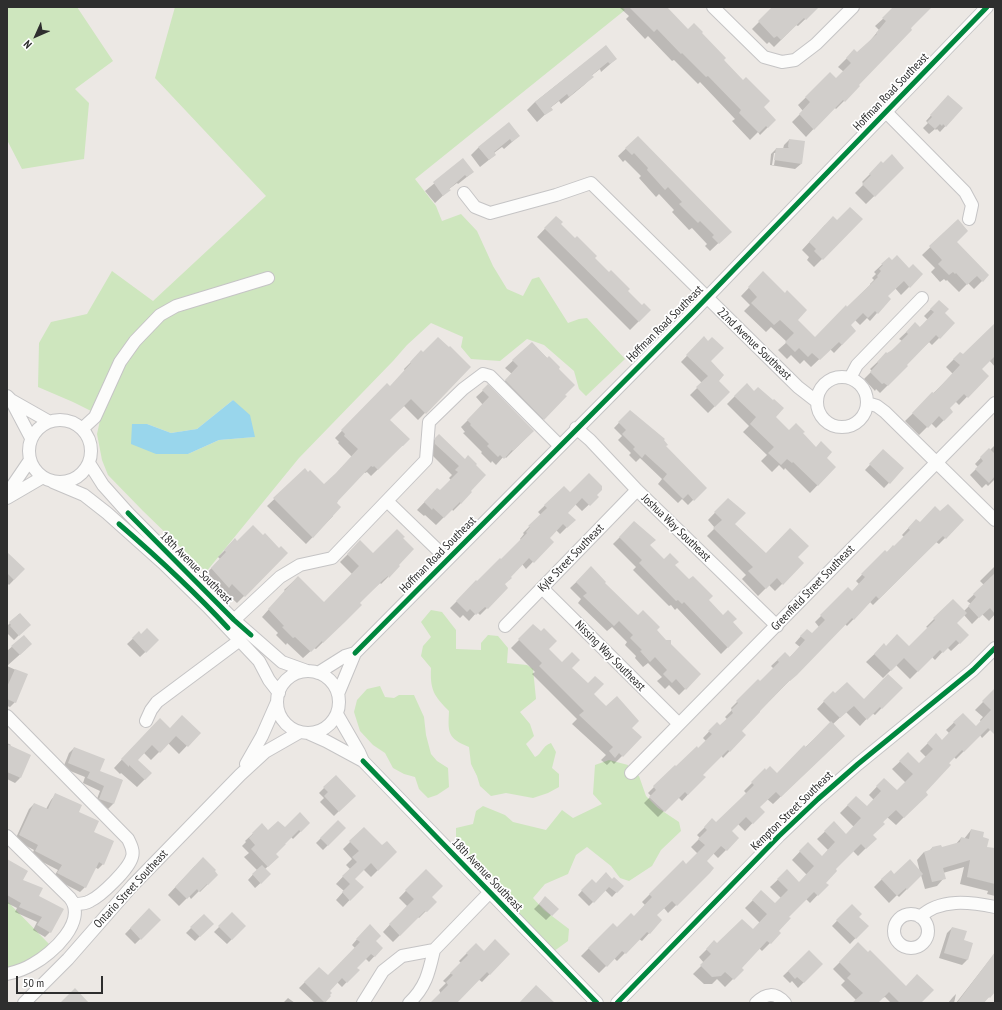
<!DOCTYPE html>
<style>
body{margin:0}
#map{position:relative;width:1002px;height:1010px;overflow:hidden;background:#ece8e4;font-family:"PT Sans Narrow",sans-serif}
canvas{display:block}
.frame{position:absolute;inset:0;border:8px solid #2e2e2e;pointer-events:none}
.north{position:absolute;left:16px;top:16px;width:40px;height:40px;-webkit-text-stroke:3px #fff;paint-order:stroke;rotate:225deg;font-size:11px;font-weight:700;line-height:16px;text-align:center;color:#2e2e2e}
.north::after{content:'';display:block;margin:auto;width:14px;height:18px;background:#2e2e2e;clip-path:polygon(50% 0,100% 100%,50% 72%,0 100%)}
.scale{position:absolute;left:16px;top:976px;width:87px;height:18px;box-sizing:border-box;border:2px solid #2e2e2e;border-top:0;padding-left:5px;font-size:12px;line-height:14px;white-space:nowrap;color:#2e2e2e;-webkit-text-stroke:3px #fff;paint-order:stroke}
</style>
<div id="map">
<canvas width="1002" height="1010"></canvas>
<div class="frame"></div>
<div class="north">N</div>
<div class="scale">50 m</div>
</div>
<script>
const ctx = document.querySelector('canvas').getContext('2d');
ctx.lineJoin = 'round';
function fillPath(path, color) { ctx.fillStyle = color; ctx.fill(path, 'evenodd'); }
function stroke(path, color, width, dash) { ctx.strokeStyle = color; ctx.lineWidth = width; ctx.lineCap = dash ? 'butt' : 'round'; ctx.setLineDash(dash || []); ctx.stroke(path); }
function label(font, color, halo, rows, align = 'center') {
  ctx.font = font + ' "PT Sans Narrow",sans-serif'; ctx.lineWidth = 3.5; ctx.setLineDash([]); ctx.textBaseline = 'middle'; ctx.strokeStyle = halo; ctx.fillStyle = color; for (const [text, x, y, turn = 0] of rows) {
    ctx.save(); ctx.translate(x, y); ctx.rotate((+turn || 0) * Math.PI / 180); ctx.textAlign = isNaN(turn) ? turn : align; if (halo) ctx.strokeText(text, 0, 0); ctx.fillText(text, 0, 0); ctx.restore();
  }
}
const green = new Path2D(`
 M7,7H77L113,61L75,89L89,103L84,159L22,169L7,140Z
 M175,7H622L625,10L415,179L436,206L442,221L461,214L477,231L493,266L507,289L523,296L532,279L539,277L568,323L579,319L587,318L625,359L586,396L579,389L574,371L544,345L527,339L500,361L471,359L461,347L463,337L431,323L407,345L393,361L299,458L206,572L143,511L108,475L102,460L97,434L101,416L73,402L38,387L39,343L51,322L87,314L112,271L153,301L266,196L155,78ZM233,400L254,437L219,440L188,454H156L147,424L171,433L197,429Z
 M431,610L442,612L456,630V649L481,650V643L488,635L498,636L508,648L507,663L527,665L533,669L536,699L520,712L530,724L534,736L526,744L535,757C543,753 541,747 551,743L556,752L552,768L559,774V787L548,793L533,798L506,793L491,796L480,786L477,776L471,764L469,747C447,738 448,732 449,711C434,696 430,690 431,668L421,656L423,646L431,637L421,622Z
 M380,686L385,697L394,698L399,695H414L424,717L426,735L431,754L437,761L448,768L449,787L437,795L428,798L419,789L415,777L404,774L393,768L385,753L373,745L360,731L354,712L357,700L367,689Z
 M609,760L628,765L629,770L639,776L646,796L658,808L679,822L681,831L661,850L652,866L629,881L620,878L611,866L587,847L576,855L568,874L545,884L533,898L544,910L569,929L568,941L550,954L523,928L514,906L501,894L489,871L468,858L456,842V828L473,824L476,811L483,806L505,815L513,822L546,830L562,810L573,818L602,804L593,794L595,765Z
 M7,901L49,944L41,952L7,973Z`);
const water = new Path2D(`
 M233,400L250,415L255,437L219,440L188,454H156L131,444L132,424H147L171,433L197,429Z`);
const shadow = new Path2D(`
 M619,7H669L667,9L688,30L701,33L763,107L775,120L760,135L758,132L750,140L732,121L735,119L700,82L698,84L674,60L672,61L648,36L645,39L626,19L629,16Z
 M774,7H818L798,26L796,25L774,47L769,42L767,44L752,29Z
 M896,7H930L858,85L859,86L836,109L834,107L806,137L792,122L803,111L798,105L830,74L836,80L844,72L838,67L854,51L857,54L869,42L879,30L875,26Z
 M606,46L616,59L601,72L600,69L591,76L592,77L584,85L561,104L559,101L550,108L551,109L537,122L527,110L535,102Z
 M943,102L962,108L940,132L937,129L936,130L935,129L929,134L923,128L928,123L926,121Z
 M519,136L504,149L502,147L494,153L495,155L480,167L471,155L479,147Z
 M638,137L730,232L710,251L705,246L707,244L692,228L689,230L672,212L674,210L659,194L656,197L639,178L641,176L625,160L623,162L618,156Z
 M789,140L801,164L795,169L770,165L771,154L776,149H783L784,145ZM774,153H776L774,165H772Z
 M892,155L903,168L866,204L855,193L864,184L862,182L881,163L883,164Z
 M463,160L473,172L458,184L457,183L449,189V190L435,203L425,191Z
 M556,217L560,224L642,307L650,310L630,330L537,237Z
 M862,219L814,267L807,260L809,257L802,250L825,225L837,221Z
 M958,221L955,242L988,275L974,289L968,283L959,292L947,280L946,281L944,279L940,282L931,272L935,268L922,255Z
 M889,258L892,262L922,274L901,295L895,288L887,296L877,313L870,321L867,318L860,325L855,320L849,325L855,331L834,353L830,349L811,367L804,360L800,364L791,355L787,359L778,350L787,342L771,327L766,332L744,311L750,305L741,296L763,273L797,320L815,338L870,285V284L874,280L872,278L876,274L874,272Z
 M939,301L944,313L954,323L932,345L929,342L905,365L907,366L880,393L876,389L875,391L864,379L872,371L870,369L886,354L887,355L902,341L899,339L915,324L919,328L928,320L924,316Z
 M995,324V367L989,360L980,369L987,376L959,405L955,401L948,409L952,412L936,428L931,423L919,435L905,421L953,374L946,367L960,353L963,356Z
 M704,338L710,361L717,381L729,392L708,413L690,395L702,383L681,362Z
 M532,343L558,369L564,395L565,396L537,426L498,388L512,374L505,368Z
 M421,352L470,367L418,420L404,406L389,420L409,439L371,476L367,472L365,473L364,472L338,500L332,515L333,516L306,544L267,506L305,470L324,486L352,457L338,443L339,442L335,438L387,384L390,387L405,371L404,369Z
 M747,384L774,417L789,431L801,433L835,467L810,493L785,468L784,470L779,465L772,472L761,461L767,455L743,432L749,426L727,404Z
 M488,386L533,431L506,458L504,456L496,465L492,461L491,463L481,453L482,452L463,433L465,432L461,427L483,405L476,397Z
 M630,411L705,488L688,505L682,499L678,503L658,484L662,479L640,458L636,462L629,455L631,453L618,440L622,436L614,428Z
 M439,435L465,460L474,465L470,491L461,503L453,511L452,509L436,525L425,515L424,516L417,510L437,489L440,492L451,480L449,478L452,475L428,451V446Z
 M995,445V479L988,486L986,484L982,488L970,475L978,467L975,464L989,449L990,450Z
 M883,451L903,468L884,488L865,470Z
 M564,487L570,493L596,495L597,497L582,511L575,504L567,513L574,520L560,534L556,530L548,538L552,542L526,569L522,564L504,584L507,588L480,615L477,612L469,621L463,615L460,618L450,608L476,582L477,583L522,541L520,539L524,534L523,533L541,515L538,512Z
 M728,499L734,524L766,555L797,557L803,563L775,591L769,585L758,596L742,579L746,575L707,536L715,528L708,520Z
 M940,512L963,520L939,544L936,542L873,605L870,602L847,626L845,624L740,731L745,735L723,758L721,755L702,775L704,777L682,801L678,797L658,817L644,803L651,796L648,793L675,766L676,768L698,749L706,741L703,738L717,723L720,727L728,720L725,717L732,710L731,708L758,681L760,683L774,669L771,666L785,653L789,658L800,647L795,643L801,636L812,634L819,627L815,622L848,589L852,592L859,584L856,581L876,560L894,547L904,537L902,535L916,520L920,524Z
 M634,523L649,545L664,560L674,565L723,616L742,633L721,654L677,608L675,610L671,605L669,606L633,570L636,567L613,544Z
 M263,536L279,549L287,553L237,603L224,591L221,594L204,576L220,559L218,557L235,540L237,542Z
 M402,538L388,577L381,584L380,583L359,603L361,605L316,649L314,648L303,658L287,643L286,645L276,635L278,633L262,617L285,591L284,590L298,577L324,603L352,574L340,562L360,542L373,555Z
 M7,555L24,569L9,585L7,583Z
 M995,566V614L989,621L982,614L972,624L964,615L956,623L968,635L951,651L947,647L935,660L932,657L910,679L896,665L883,678L866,662L884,645L886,647H909L928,628L926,627L953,600L964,611L971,604L967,601L984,585L980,581Z
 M591,568L604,583L638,616L655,630L700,674L679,695L669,685L665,689L657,681L662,677L648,663L643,667L635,658L636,656L625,645L627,642L612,627L607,631L578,603L581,599L570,588Z
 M19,614L24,630L14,640L7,633V626Z
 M533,626L547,649L562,663L571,668L592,694L641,737L614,764L611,761L607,765L601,760L606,755L572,724L577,719L532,674L535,672L511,648Z
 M139,633L141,635L158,640L140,657L127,644Z
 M24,636L26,649L7,666L27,675L15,702L10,707L7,706V651Z
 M901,688L875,715L872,713L860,726L846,712L833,724L844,736L773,804L767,799L759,807L763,812L745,831L738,824L731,831L738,838L718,858L713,853L705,861L709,873L668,913L664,908L656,915L661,920L642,941L639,939L617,961L614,958L599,973L581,956L613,924L617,928L634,917L645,905L642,902L663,881L686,865L698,854L691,847L700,838L697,835L712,820L716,824L747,794L744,791L765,770L777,774L831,723L817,709L833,692L835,695L864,700Z
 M991,694L995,697V725L982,738L980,735L956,759L954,757L948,764L909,812L896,825L887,817L872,835L875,839L858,856L853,851L834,869L824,883L827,885L810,903L806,899L788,917L777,931L780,933L762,951L759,948L741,968L742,970L725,987L717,979L712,984H704L693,974L704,963L699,957L714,942L717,945L753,930L760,923L745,908L761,892L775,905L781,898L770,887L787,871L799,883L807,875L792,860L808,843L822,857L828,850L817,839L834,823L846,835L854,827L840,813L856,797L867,807L874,800L869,795L884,779L897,792L906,783L892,769L908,754L919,765L926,757L920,751L936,735L942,741L950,734L946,730L963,714L976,727L981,722L980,720L983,717L975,710Z
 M152,727L199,733L179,754L168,743L151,760L144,753L137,760L151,773L137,787L121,773L120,774L114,768Z
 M7,743L11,745L10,746L20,778L15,783L7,779Z
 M74,748L98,772L122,780L113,804L108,809L95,804L100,791L83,783L85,777L63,768L69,753Z
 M336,776L354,796L334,816L320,802L324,798L319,793Z
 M55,795L78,813L93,833L103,864L98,869L95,867L85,887L80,892L53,878L58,870L31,856L34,850L15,840L29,809L34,804L46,809L51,800Z
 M338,821L345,828L323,850L316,843Z
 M309,823L293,839L291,837L275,854L278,857L265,869V879L255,888L248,880L257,870L244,857L249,853L242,846L246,842L245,841L262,825L268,832Z
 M364,828L382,847L396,852L371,877L363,869L353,879L362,887L343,907L336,900L344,891L336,884L350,869L346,865L352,859L343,849Z
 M971,830L982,838L985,850L995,852V896L987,894L988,891L960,884L964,867L943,873L944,878L937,886L925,889L921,875L899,897L897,895L889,903L874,887L882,879L894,875L920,872L917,860L924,852L929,851L932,848L941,849L955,845L961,838L964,839Z
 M7,860L21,880L38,897L50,932L45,937L33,930L37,922L15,912L17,908L7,903Z
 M195,866L214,872L217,875L200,892L199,891L191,899L189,896L179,906L168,895Z
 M426,870L430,897L435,902L419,918L418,917L393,942L383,932L407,906L399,898Z
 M592,880L596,884L612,880L622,886L612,897L605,890L589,906L578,895Z
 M545,898L557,909L546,920L534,909Z
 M852,905L858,917L867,926L850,944L832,926Z
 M149,909L160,920L135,944L125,934Z
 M232,914L245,926L227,944L214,932Z
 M204,915L212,924L195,941L186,933Z
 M952,928L963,941L972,944L967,960L962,965L939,958L947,933Z
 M365,930L382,948L369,962L365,958L356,968L358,970L342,987L337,982L328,991L329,996L323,1003H315L299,988L319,968L328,976L355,948L352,945Z
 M476,944L484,952L509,954L482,982L478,979L456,1003H432L441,994L439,990L446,983L443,981L461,963L459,961Z
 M858,944L919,1003H891L885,997L882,998L877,1003H854L856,1000L841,985L845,981L833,969Z
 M809,951L822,964L798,988L792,981L790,983L783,976Z
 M995,953V990L989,997L982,1003H956Z
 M956,994L954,1003H948L953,997Z
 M288,998L295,1003H283Z`);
const building = new Path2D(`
 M629,7H667L688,29L694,23L703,32L702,33L726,58L724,60L743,80L746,77L770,101L764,107L776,120L768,128L766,126L759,133L739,113L741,110L708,76L706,77L682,53L681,54L657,29L654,32Z
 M772,7H819L806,20L804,18L781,40L777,36L774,38L758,21Z
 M893,7H932L911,28L912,30L859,85L860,86L845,102L843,100L814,130L799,114L810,102L805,97L830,72L836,78L851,63L846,58L854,49L857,52L877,34L876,33L886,21L882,18Z
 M606,45L617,59L610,64L608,62L592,75L594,77L576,91L569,97L567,94L551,107L553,110L545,115L535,102Z
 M948,95L963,108L946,127L943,124L942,126L940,124L935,129L927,122L932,117L930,115Z
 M509,122L520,136L512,142L510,139L494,152L496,155L489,160L478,147Z
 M638,136L732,232L719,244L712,237L714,235L700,221L698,223L679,204L682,202L668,187L665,190L647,170L648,168L634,153L632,155L625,148Z
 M789,139L805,141L802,164L774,160L776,148H789L788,147Z
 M892,154L904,168L875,197L862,184L871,175L869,174L881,161L883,163Z
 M463,158L474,172L467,177L465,175L449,189L451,190L443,196L433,182Z
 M850,207L863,219L823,260L814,251L816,249L809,242L833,216L837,220Z
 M556,216L563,222L561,224L575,238L577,236L597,256L595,258L609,272L611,270L630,289L628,291L642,305L644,303L651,310L639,322L544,228Z
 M958,219L968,231L957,242L989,275L983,282L977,276L967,285L956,273L955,274L953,272L949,275L938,264L942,260L929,246Z
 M897,255L909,268L913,264L923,274L910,288L904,281L888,296L891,299L878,314L875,311L868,318L863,313L851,325L856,331L842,345L839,342L820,360L812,353L808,357L799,348L795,352L785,342L794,333L780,320L774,325L751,303L757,297L748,287L763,271L785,293L787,290L807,310L798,320L815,337L846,305L847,307L878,277L877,276L881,271L879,269L883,265L881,264L889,257L892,260Z
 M939,300L949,309L945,313L955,323L940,339L936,335L907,365L908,366L888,386L884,383L882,384L870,372L878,363L877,362L886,352L887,353L892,350L908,334L906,332L915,322L920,327L934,312L930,309Z
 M995,323V356L982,369L989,376L968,398L964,394L950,408L953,412L944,421L939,416L928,428L912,413L932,392L934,393L960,365L953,359L960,352L963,354Z
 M704,336L708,341L712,337L724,348L711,361L724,375L719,381L730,392L715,407L696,387L708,376L686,355Z
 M438,337L449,347L450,346L471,367L426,414L411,399L390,420L410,439L403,446H402L378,470L374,466L373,467L371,466L338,501L337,503L341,507L313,538L273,498L305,468L308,472L310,470L324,484L336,473L358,449L344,436L345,434L341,430L387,383L390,386L411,363L410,362L421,350L423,352Z
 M532,342L547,358L549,356L560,367L559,369L575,385L565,395L567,396L544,420L505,380L518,366L512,360Z
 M747,383L754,391L758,387L773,400L774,399L784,408L776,417L789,430L796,423L805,432L803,433L816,447L821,441L832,452L827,458L836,467L818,486L793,462L792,463L787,459L781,465L768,453L774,447L750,424L756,417L734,396Z
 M488,384L534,431L513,451L512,450L504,459L500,455L498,457L487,446L489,444L470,425L471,424L467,420L489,397L482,390Z
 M630,410L665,439L664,440L668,445L666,446L707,488L694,501L688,494L683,499L663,479L667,474L645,454L642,458L633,449L635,447L622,434L626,430L618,422Z
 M439,434L465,459L468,455L477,464L476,465L486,475L471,491L472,492L461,504L460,502L444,518L433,508L432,510L424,502L437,488L440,490L458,472L455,470L459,466L435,444V438Z
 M989,448L995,454V476L989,483L975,469L983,461L980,457Z
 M883,449L904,468L890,484L869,464Z
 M589,473L602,486V490L597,495L599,497L590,506L582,498L568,513L576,520L567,528L563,524L550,538L554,542L534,563L529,558L511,577L512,578L505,584L508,588L488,609L485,607L476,615L470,609L467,612L456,601L476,580L477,581L500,558L501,559L527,533L526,532L530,527L528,526L547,508L544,505L564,486L570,492Z
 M728,498L746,513L735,524L766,553L790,528L809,546L798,557L804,563L783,585L777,578L766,589L748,571L753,567L713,528L722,520L714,512Z
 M948,504L964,520L946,539L943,536L879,599L876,596L854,620L852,618L797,675L790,681H789L760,711V712L742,731L746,735L730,752L728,750L703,775L706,777L688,795L685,792L665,812L649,797L656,790L653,786L675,765L676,766L697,746L698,748L712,734L708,731L717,722L720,725L733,713L731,710L738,703L736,701L758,679L760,681L779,662L777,660L785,652L790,657L805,640L800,636L807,629L812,633L825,620L820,615L848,587L852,591L865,577L861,574L885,550L887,552L893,545L894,546L910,530L908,528L916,519L920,522L935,506L940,511Z
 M634,521L656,540L650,545L664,559L670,553L679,562L675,565L689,579L693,576L713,596L709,600L723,615L728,610L737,619L733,622L743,633L728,648L684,602L682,604L678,600L676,601L639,563L642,560L619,537Z
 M253,525L263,535L265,533L279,548L281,546L288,553L245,597L232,584L229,588L211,568L226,552L224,550L235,538L237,541Z
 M397,529L405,537L403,538L414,549L399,565L400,566L389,578L388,576L383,580L360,603L362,605L345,622L323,643L322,641L311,652L295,637L293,638L282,627L284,626L268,609L298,576L324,602L359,566L347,554L360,540L373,553Z
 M7,552L25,569L14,580L7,573Z
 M591,566L606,582L605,583L638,615L643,610L660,627L657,630L666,640H671V644L701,674L686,690L676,679L672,683L663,674L667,670L655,657L650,662L640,651L642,650L630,638L633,635L619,621L614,626L583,596L587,593L576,582Z
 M995,573V614L990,608L979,618L968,606L976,597L973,594Z
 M953,599L967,613L957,623L969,635L960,644L956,640L943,653L940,650L918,672L904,658L891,671L874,654L884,643L886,646L897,634L909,646L935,620L933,618Z
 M20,613L31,625L19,636L10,626L11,625L9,622Z
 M533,624L541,631L544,628L557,641L549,649L562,662L572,652L580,660L572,668L588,683L595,676L604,684L594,694L606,706L617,696L639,721L632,728L642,737L623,757L619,753L615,758L609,751L613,747L579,715L584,711L539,666L542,663L518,639Z
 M147,628L159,640L146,653L132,638L139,631L141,634Z
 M24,635L32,644L20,655L11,646Z
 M15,669L28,674L16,703L7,699V687Z
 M888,674L903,688L882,709L880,707L867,720L854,706L840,718L823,701L833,691L835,693L847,682L864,699Z
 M995,688V735L988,728L964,752L962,750L949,763L951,765L926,792L928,795L904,818L896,810L883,822L885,824L873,835L877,839L866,849L861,844L836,869L837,871L826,883L829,885L818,896L814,892L789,917L791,918L779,931L781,933L771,944L767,941L742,968L744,970L734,980L725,972L721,976L712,977L700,965L711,954L706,949L714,940L717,943L742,919L753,929L767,914L752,900L761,890L775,903L788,890L777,879L787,869L799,882L814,866L799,851L808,842L822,856L835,842L824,831L834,821L846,834L861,818L847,805L856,796L867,806L881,791L876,786L884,778L897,790L913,774L899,761L908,752L919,763L933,749L927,743L936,733L942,740L956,725L953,722L963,713L976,726L991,710L982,701Z
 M182,715L201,733L188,747L176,736L160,753L152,745L138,760L152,773L145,780L129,765V767L121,759L160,718L170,728Z
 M831,721L845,736L781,797L776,792L760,807L765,812L753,824L746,817L732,831L739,838L727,851L721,846L707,861L714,868L710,873L677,906L672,901L657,915L662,920L650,934L647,932L626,954L622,951L607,967L588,948L613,923L617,927L631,913L634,916L652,897L649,894L683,860L686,864L705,845L698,839L707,830L704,827L712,818L716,822L739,800L754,785L751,782L765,768L766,770L770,766L777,773L804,745L806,747Z
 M7,744L31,755L21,778L7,772Z
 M74,747L105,759L100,771L123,780L114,804L99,799L104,786L87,778L90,772L68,763Z
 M336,775L356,796L339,812L324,796L328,792L323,787Z
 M55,793L82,805L79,812L99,821L94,832L114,841L104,865L99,862L86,888L57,873L62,865L35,851L38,845L19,835L34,803L48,809Z
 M300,812L310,823L301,832L299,830L285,844H286L276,854L279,857L268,867L251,849L255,845L249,838L253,834L252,833L262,823L268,830L278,821L285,827Z
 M338,820L346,828L328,846L320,838Z
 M364,827L382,845L387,841L397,852L378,871L371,863L355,879L364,887L350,901L342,892L350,884L342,876L357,862L352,857L359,851L349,841Z
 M971,829L984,832L983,837L989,839L987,847L995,848V884L967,877L970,860L943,868L946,879L932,882L924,852L932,849V847L941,845L942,847L960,842L961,837L969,839Z
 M203,857L216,870L215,871L218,875L208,885L207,884L199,892L197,889L187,899L175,887Z
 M7,859L28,871L23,880L43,888L39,896L64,909L51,933L37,925L42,917L19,907L21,903L7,895Z
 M910,859L923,874L907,890L906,888L897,896L881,879L891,870L894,874Z
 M262,865L271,874L261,884L252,874Z
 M426,869L443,886L432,897L437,902L427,912L425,911L400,936L389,924L414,899L405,890Z
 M606,872L612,879L614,877L624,886L617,893L609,887L594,903L581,890L592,879L596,883Z
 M545,896L559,909L552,916L539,904Z
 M852,904L862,914L859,917L869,926L856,939L836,920Z
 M149,908L161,920L141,940L130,928Z
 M232,912L246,926L232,940L218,926Z
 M204,914L214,924L200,937L190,927Z
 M370,924L381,936L376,941L383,948L375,957L371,954L357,968L360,970L347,983L342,978L330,991L332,993L330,995L331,996L325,1003L304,982L319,967L328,975L360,942L356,939Z
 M952,927L967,931L964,940L973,943L968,960L944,953Z
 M495,939L510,954L490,975L487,972L457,1003H430L448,985L446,982L453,975L450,973L468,955L466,953L476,943L484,951Z
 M858,942L868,952L870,950L906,986L917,974L934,990L921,1003H900L889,992L878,1003H852L863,993L847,978L851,974L839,962Z
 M809,950L823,964L804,983L797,977L795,979L788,971Z
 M995,952V992L990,998L989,997L984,1003H957Z
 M536,985L555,1003H519Z
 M75,988L89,1003H60Z`);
const minor = new Path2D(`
 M713,7L764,57L782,62L795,60L816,44L853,7
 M886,112L965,192L972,205L969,219
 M464,193L475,207L490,213L556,195L591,183L798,387L816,401
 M817 402a25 25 0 1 1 50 0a25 25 0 1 1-50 0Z
 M850,378L857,365L922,298
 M7,396L11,400L48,421
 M11,400L31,438
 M867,403L877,406L885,412L995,520
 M29 451a31 31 0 1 1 62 0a31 31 0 1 1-62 0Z
 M83,428L95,417L120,362L135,341L160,315L176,306L268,278
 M576,428L590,440L637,490L777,626
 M89,463L103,485L128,513L234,620L282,662L307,671
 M53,482L84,495L107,513L163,563L207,606L259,661L269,680L279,693
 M7,496L13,485L30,460
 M7,498L43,477
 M387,501L447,559
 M542,588L679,724
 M234,620L280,577L300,565L332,558L426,460L429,422L463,389L483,374L490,376L560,446
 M505,626L637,490
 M277 702a31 31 0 1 1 62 0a31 31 0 1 1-62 0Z
 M318,673L345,656L355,653
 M338,694L355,653L692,313L987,7
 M337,714L359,752L363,761
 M7,716L128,839C131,845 134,851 132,857C129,869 101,896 90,901C85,904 80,904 75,904
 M146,721L151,710L157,702L240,640
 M308,733L326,741L363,761L597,1003
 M246,764L262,736L277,702
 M631,773L995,403
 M7,836L70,898C88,921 52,954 33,964C25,969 16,972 7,974
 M894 931a17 17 0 1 1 34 0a17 17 0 1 1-34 0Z
 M920,917C940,898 970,902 995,907
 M24,1003L68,959L132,886L240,775L265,752L300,732
 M363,1003L383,971L402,956L434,950L490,892
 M409,1003C426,987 429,972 434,950
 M617,1003L779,836L818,799L858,764L973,670L995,648
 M756,1003C766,993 775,992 785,1003`);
const cycleway = new Path2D(`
 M128,513L234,620L251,635
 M119,524C157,557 194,591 228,628
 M355,653L692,313L987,7
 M363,761L597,1003
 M617,1003L779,836L818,799L858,764L973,670L995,648`);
const streetNames = [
 ["Hoffman Road Southeast",891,92,-46],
 ["Hoffman Road Southeast",665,324,-45],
 ["22nd Avenue Southeast",754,344,44],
 ["Joshua Way Southeast",676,528,44],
 ["Hoffman Road Southeast",438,555,-45],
 ["Kyle Street Southeast",571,558,-46],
 ["18th Avenue Southeast",196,568,45],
 ["Greenfield Street Southeast",813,588,-46],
 ["Nissing Way Southeast",610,656,45],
 ["Kempton Street Southeast",792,811,-44],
 ["18th Avenue Southeast",487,875,46],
 ["Ontario Street Southeast",131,889,-47]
];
fillPath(green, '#cee6be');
fillPath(water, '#99d6ec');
fillPath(shadow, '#0003');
fillPath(building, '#d1cecb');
stroke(minor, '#c5c4c5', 14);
stroke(minor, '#fcfcfb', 12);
stroke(cycleway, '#00873e', 5);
label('12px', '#2e2e2e', '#fff', streetNames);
</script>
